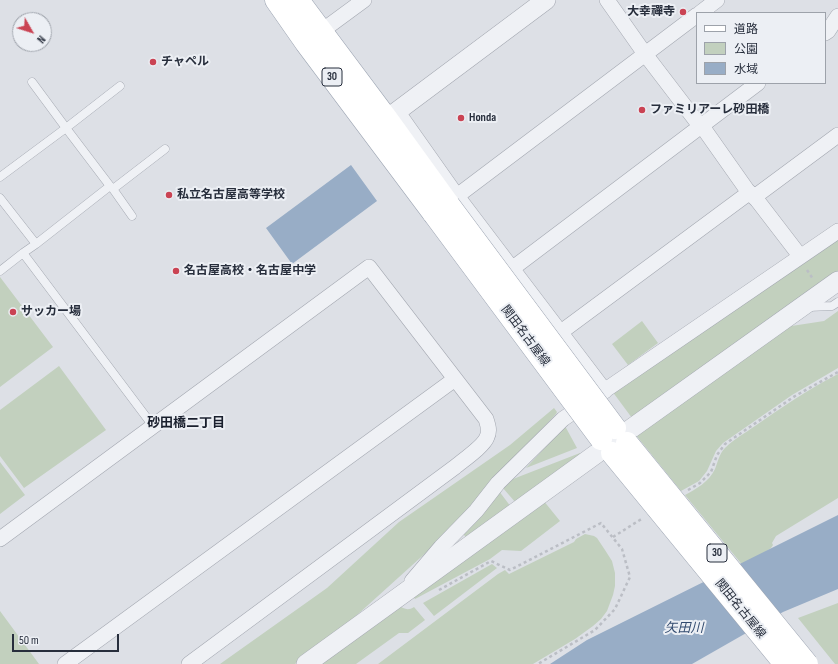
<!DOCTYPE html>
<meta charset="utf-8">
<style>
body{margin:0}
#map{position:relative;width:838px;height:664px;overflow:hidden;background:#dde0e6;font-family:"Sofia Sans Condensed","Noto Sans JP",sans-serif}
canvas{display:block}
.legend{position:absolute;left:696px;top:12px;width:130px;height:72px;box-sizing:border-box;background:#eceff4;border:1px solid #9da2aa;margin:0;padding:5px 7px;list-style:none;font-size:12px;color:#272e3c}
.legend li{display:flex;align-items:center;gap:8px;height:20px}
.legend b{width:20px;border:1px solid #9da2aa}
.north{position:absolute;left:12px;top:12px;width:40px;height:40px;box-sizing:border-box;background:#eceff4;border:1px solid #9da2aa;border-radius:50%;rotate:129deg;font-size:11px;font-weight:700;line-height:16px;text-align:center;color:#272e3c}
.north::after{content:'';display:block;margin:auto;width:14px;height:18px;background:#ca4353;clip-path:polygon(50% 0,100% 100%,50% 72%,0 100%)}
.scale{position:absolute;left:12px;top:634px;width:107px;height:18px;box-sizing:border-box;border:2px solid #272e3c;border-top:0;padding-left:5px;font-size:12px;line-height:14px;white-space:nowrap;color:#272e3c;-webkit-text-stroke:3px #eceff4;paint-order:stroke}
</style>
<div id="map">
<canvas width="838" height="664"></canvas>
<ul class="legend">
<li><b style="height:5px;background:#fff"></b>道路</li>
<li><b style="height:11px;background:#c2d0be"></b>公園</li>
<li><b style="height:11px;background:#98adc6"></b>水域</li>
</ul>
<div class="north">N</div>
<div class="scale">50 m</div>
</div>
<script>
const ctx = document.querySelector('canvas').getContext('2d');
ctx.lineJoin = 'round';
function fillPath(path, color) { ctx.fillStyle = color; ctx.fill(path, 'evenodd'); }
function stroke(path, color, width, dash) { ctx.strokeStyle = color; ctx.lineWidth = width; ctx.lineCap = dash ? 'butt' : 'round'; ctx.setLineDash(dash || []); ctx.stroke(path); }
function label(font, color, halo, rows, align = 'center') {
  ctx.font = font + ' "Sofia Sans Condensed","Noto Sans JP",sans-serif'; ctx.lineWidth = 4; ctx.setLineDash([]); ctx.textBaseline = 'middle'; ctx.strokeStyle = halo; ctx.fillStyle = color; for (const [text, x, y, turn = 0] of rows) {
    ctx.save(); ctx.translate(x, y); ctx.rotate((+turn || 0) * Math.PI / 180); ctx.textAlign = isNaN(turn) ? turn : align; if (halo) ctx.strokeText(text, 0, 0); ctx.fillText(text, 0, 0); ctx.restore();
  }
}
const green = new Path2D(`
 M838,238V274L632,418L612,391Z
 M0,277L53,347L0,387Z
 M838,311V368L792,395L723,443L716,451L707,471L699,481L681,491L635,434L785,327L824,321Z
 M642,321L658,343L628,365L612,344Z
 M59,366L106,430L24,488L0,456V410Z
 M838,374V498L776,536L772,543L773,545L771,548L744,567L685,495C696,489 709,482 715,469C718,462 719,454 725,448C734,439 745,433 755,426C782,407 809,389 838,374Z
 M554,408L557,412L556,414L440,540L336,634L295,664H220L327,588L399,522L510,445Z
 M565,426L577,448L526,468Z
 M580,453L581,454L516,503L502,487L513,479Z
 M0,462L25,495L0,514Z
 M499,491L511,507L467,538L462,533Z
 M543,500L560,521L521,551L502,550L490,559L415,599L412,595Z
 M585,534L594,536L597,538L605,550L612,561L615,573V586L613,595L607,611L601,619L593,626L575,639L533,664H378L498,574L505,570L509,574L574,542L576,539Z
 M492,564L497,568L434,616L423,603Z
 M838,603V664H835L798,618Z
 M398,605C404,609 408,611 414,607L425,620L408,633H399L356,664H316Z
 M0,611L39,664H0Z`);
const water = new Path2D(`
 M351,165L377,201L292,264L266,228Z
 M838,515V589L783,612L692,664H550L587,640Z`);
const path = new Path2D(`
 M807,270L813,279
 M688,490L700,483L711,472L717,455L725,444L795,396L838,372
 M613,537L643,518
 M439,590L491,561L510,570L601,523L622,549L630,577L615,609L595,630L538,664`);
const service = new Path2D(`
 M32,82L66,128L120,86
 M0,177L66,128L110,186L36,244L0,198
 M110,186L113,189L165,149
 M113,189L132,216
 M36,244L23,253L153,426
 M0,271L23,253
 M808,307L832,306L838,302`);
const minor = new Path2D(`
 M607,0L645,54L700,126L704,129L747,190L757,200L800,256
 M700,13L717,0
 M825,33L828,31L838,16
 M315,36L364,0
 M397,111L457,196L605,391
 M457,196L697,15
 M513,268L758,83
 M561,332L746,195H757L838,135
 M0,539L369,267L486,419C488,425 490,431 487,437C484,446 462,461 455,467L189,664
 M412,581L441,547L476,511L498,483L563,419L838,231
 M65,664L455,379`);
const tertiary = new Path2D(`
 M376,127L546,0
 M306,664L632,428L838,281`);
const primary = new Path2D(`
 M276,0L306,43L434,214
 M298,0L387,119L449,205`);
const primaryBridge = new Path2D(`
 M449,205L615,428
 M434,214L601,439
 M627,443L807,664
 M612,453L785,664`);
const markers = [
 [683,12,4,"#ca4353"],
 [153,62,4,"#ca4353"],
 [642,110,4,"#ca4353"],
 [461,118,4,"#ca4353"],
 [169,195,4,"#ca4353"],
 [176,271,4,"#ca4353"],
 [13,312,4,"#ca4353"]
];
const shields = [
 [332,77,20],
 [717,553,20]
];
const shieldNames = [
 ["30",332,77],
 ["30",717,553]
];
const poiNames = [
 ["大幸禪寺",675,12,"right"],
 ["チャペル",161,62],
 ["ファミリアーレ砂田橋",650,110],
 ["Honda",469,118],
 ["私立名古屋高等学校",177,195],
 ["名古屋高校・名古屋中学",184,271],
 ["サッカー場",21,312]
];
const streetNames = [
 ["関田名古屋線",525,336,53],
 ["関田名古屋線",740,609,51]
];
const neighbourhoodNames = [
 ["砂田橋二丁目",186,424]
];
const waterNames = [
 ["矢田川",684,629]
];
fillPath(green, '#c2d0be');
fillPath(water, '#98adc6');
stroke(service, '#a3a7b0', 9);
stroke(minor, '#a3a7b0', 16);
stroke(tertiary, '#a3a7b0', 20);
stroke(primary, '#9ca4b2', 23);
stroke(path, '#bbbec5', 2.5, [3, 3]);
stroke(service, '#eff1f5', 8);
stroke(minor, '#eff1f5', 15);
stroke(tertiary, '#eff1f5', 19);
stroke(primary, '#fff', 22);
stroke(primaryBridge, '#9ca4b2', 23, []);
stroke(primaryBridge, '#fff', 22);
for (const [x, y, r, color] of markers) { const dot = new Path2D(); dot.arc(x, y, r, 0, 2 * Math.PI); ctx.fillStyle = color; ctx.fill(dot); stroke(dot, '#eceff4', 1.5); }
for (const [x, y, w] of shields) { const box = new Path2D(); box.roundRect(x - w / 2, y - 9, w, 18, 3); ctx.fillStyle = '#eceff4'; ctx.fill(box); stroke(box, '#272e3c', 1); }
label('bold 11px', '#272e3c', null, shieldNames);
label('bold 12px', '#272e3c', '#eceff4', poiNames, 'left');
label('12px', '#272e3c', '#eceff4', streetNames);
label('bold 13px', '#191f2d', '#eceff4', neighbourhoodNames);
label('italic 13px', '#324b6f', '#eceff4', waterNames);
</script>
